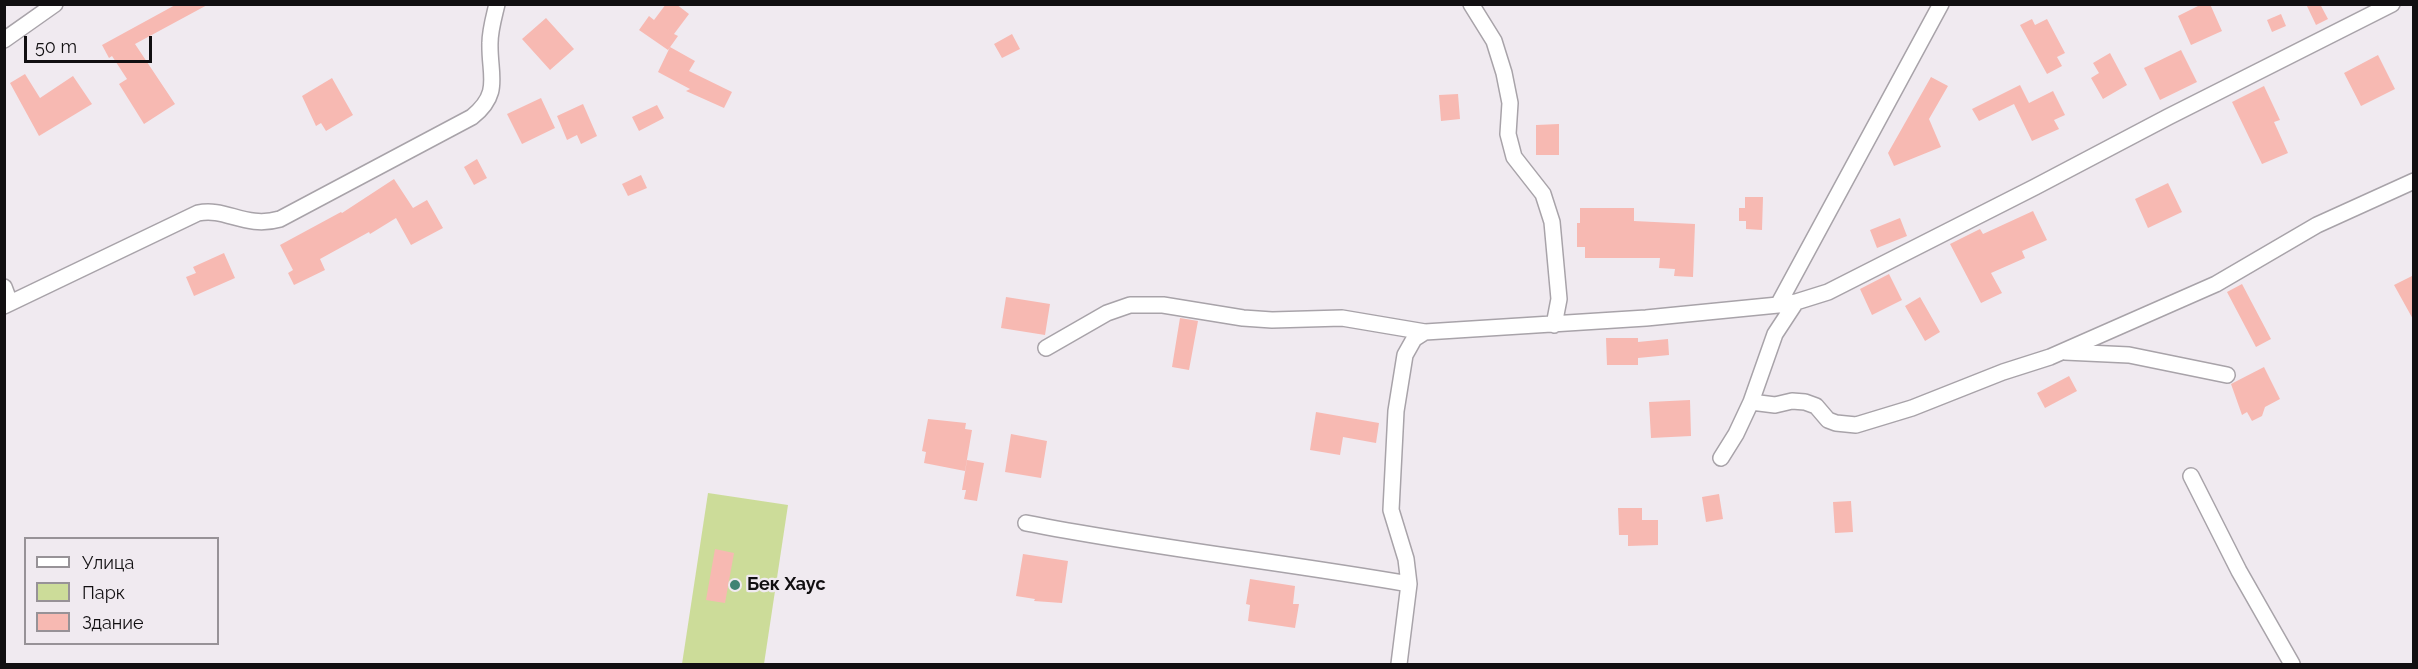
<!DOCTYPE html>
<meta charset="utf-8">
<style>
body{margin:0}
#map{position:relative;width:2418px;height:669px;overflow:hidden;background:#f0eaf0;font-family:Raleway,sans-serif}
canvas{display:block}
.frame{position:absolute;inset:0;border:6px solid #110f11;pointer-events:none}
.legend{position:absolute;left:24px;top:537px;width:195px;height:108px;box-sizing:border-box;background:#f0eaf0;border:2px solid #979297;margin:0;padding:8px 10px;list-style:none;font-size:18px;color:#110f11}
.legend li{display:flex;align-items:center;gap:12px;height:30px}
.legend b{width:30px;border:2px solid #979297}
.scale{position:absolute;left:24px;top:36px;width:128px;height:27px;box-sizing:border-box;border:3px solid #110f11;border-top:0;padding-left:8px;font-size:18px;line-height:21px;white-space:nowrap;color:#110f11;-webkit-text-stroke:4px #f0eaf0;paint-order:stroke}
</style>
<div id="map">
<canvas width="2418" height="669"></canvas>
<div class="frame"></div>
<ul class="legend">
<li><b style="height:8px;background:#fff"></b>Улица</li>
<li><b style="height:16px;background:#ccdc99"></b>Парк</li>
<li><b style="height:16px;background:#f7b9b2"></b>Здание</li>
</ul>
<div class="scale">50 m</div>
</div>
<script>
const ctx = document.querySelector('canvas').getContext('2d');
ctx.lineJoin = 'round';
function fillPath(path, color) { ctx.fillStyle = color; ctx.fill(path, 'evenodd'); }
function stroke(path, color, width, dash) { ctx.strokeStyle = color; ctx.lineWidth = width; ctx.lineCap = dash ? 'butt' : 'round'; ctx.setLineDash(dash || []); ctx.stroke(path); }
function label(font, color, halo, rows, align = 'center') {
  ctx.font = font + ' Raleway,sans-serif'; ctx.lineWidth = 4.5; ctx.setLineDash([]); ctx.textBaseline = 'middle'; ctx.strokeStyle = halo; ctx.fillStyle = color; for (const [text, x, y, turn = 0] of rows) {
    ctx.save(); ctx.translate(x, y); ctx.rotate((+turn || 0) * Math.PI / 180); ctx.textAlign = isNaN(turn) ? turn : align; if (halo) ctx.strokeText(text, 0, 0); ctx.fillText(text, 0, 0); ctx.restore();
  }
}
const green = new Path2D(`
 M708,493L788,505L764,664H682Z`);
const building = new Path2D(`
 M177,4H209L135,44L175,104L144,124L119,84L127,79L112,56L109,58L102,45Z
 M666,4H676L689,14L674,34L678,36L668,50L639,30L649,16L654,20Z
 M2202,4H2210L2222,31L2191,45L2178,16Z
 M2306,4H2320L2328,19L2316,25Z
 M2281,14L2286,26L2272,32L2267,20Z
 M546,18L574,49L550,70L522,39Z
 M2032,19L2035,25L2047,19L2065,53L2057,57L2062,66L2047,74L2020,25Z
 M1012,34L1020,49L1002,58L994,44Z
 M670,47L695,61L689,71L732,92L724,108L686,91L690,89L658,72Z
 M2181,50L2197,82L2160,100L2144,68Z
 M2110,53L2127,85L2103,99L2091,78L2099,73L2093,63Z
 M2378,55L2395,89L2361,106L2344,73Z
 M25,74L40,98L73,76L92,104L39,136L10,83Z
 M1931,77L1948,86L1929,119L1941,147L1894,166L1888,153Z
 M332,78L353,115L326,131L321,123L316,126L302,96Z
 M2020,85L2029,103L2053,91L2065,115L2054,120L2059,129L2032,141L2014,104L1979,121L1972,109Z
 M2264,86L2280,120L2274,122L2288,153L2262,164L2232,102Z
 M1458,94L1460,119L1441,121L1439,95Z
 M541,98L555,128L522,144L507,114Z
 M583,104L597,136L581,144L577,135L567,140L557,116Z
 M657,105L664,118L639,131L632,117Z
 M1559,124V155H1536V125Z
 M477,159L487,178L474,185L464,167Z
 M641,175L647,188L628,196L622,184Z
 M394,179L413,208L427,200L443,228L411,245L396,218L370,234L369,232L320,259L325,270L294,285L288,273L293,270L280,245L341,212L342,213Z
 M2168,183L2182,212L2148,228L2135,199Z
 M1745,197H1763L1762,230L1746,229V221H1739V208H1745Z
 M1580,208H1634V221L1695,224L1693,277L1674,276L1675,269L1659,268L1660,258H1585V247H1577V223H1580Z
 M2033,211L2047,240L2022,251L2025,258L1991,273L2002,293L1981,303L1950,244L1980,229L1983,234Z
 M1900,218L1907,236L1877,248L1870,230Z
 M224,253L235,278L194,296L186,277L196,273L193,267Z
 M1889,274L1902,300L1872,315L1860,289Z
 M2414,275V321L2394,285Z
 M2242,284L2271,339L2256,347L2227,292Z
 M1006,297L1050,304L1045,335L1001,328Z
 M1920,297L1940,332L1925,341L1905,306Z
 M1180,318L1198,321L1189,370L1172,367Z
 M1606,338H1638V342L1668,339L1669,355L1638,358V365H1607Z
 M2264,367L2280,399L2265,407L2262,416L2252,421L2247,412L2242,415L2231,384Z
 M2069,376L2077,391L2045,408L2037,393Z
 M1690,400L1691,436L1651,438L1649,402Z
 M1316,412L1379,423L1376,443L1343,437L1340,455L1310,450Z
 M928,419L966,423L965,429L972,430L965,471L924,463L926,452L922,451Z
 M1011,434L1047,441L1041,478L1005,472Z
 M967,460L984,463L977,501L964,499L966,490H962Z
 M1719,494L1723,519L1706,522L1702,497Z
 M1851,501L1853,532L1835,533L1833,502Z
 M1618,508H1642V520H1658V545L1628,546V535H1619Z
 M715,549L734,553L725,603L706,600Z
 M1023,554L1068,561L1062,603L1034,601L1035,599L1016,596Z
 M1250,579L1295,586L1293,604H1299L1295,628L1248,621L1250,605L1246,604Z`);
const minor = new Path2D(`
 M1471,4L1494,41L1504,73L1510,103L1508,134L1514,157L1543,194L1552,222L1559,299L1554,325
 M4,40L55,4
 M4,287L10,303
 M1778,305L1941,4
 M4,306L198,213C226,207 245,229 280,219L472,117C502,93 489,75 490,43C490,30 494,17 497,4
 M1046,348L1107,313L1130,305H1163L1243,318L1272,320L1342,318L1425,332L1646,318L1778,305L1796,302L1828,292L2035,187L2168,117L2392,4
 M2065,352L2129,355L2227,375
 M1751,402L1775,405L1792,401L1805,402L1816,406L1828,420L1836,423L1856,425L1912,408L2003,372L2050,357L2216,284L2317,225L2414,181
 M1721,458L1736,434L1751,402L1775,334L1796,302
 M2191,476L2239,571L2292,664
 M1026,523C1153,548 1282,562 1409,584
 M1399,664L1409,584L1406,559L1391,510L1396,411L1405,355L1414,339L1425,332`);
const markers = [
 [735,585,6,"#408374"]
];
const poiNames = [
 ["Бек Хаус",747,585]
];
fillPath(green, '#ccdc99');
fillPath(building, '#f7b9b2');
stroke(minor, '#a8a3a9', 18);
stroke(minor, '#fff', 15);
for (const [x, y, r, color] of markers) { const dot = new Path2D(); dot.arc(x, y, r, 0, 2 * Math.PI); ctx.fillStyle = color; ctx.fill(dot); stroke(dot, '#f0eaf0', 2); }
label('bold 18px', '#110f11', '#f0eaf0', poiNames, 'left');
</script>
